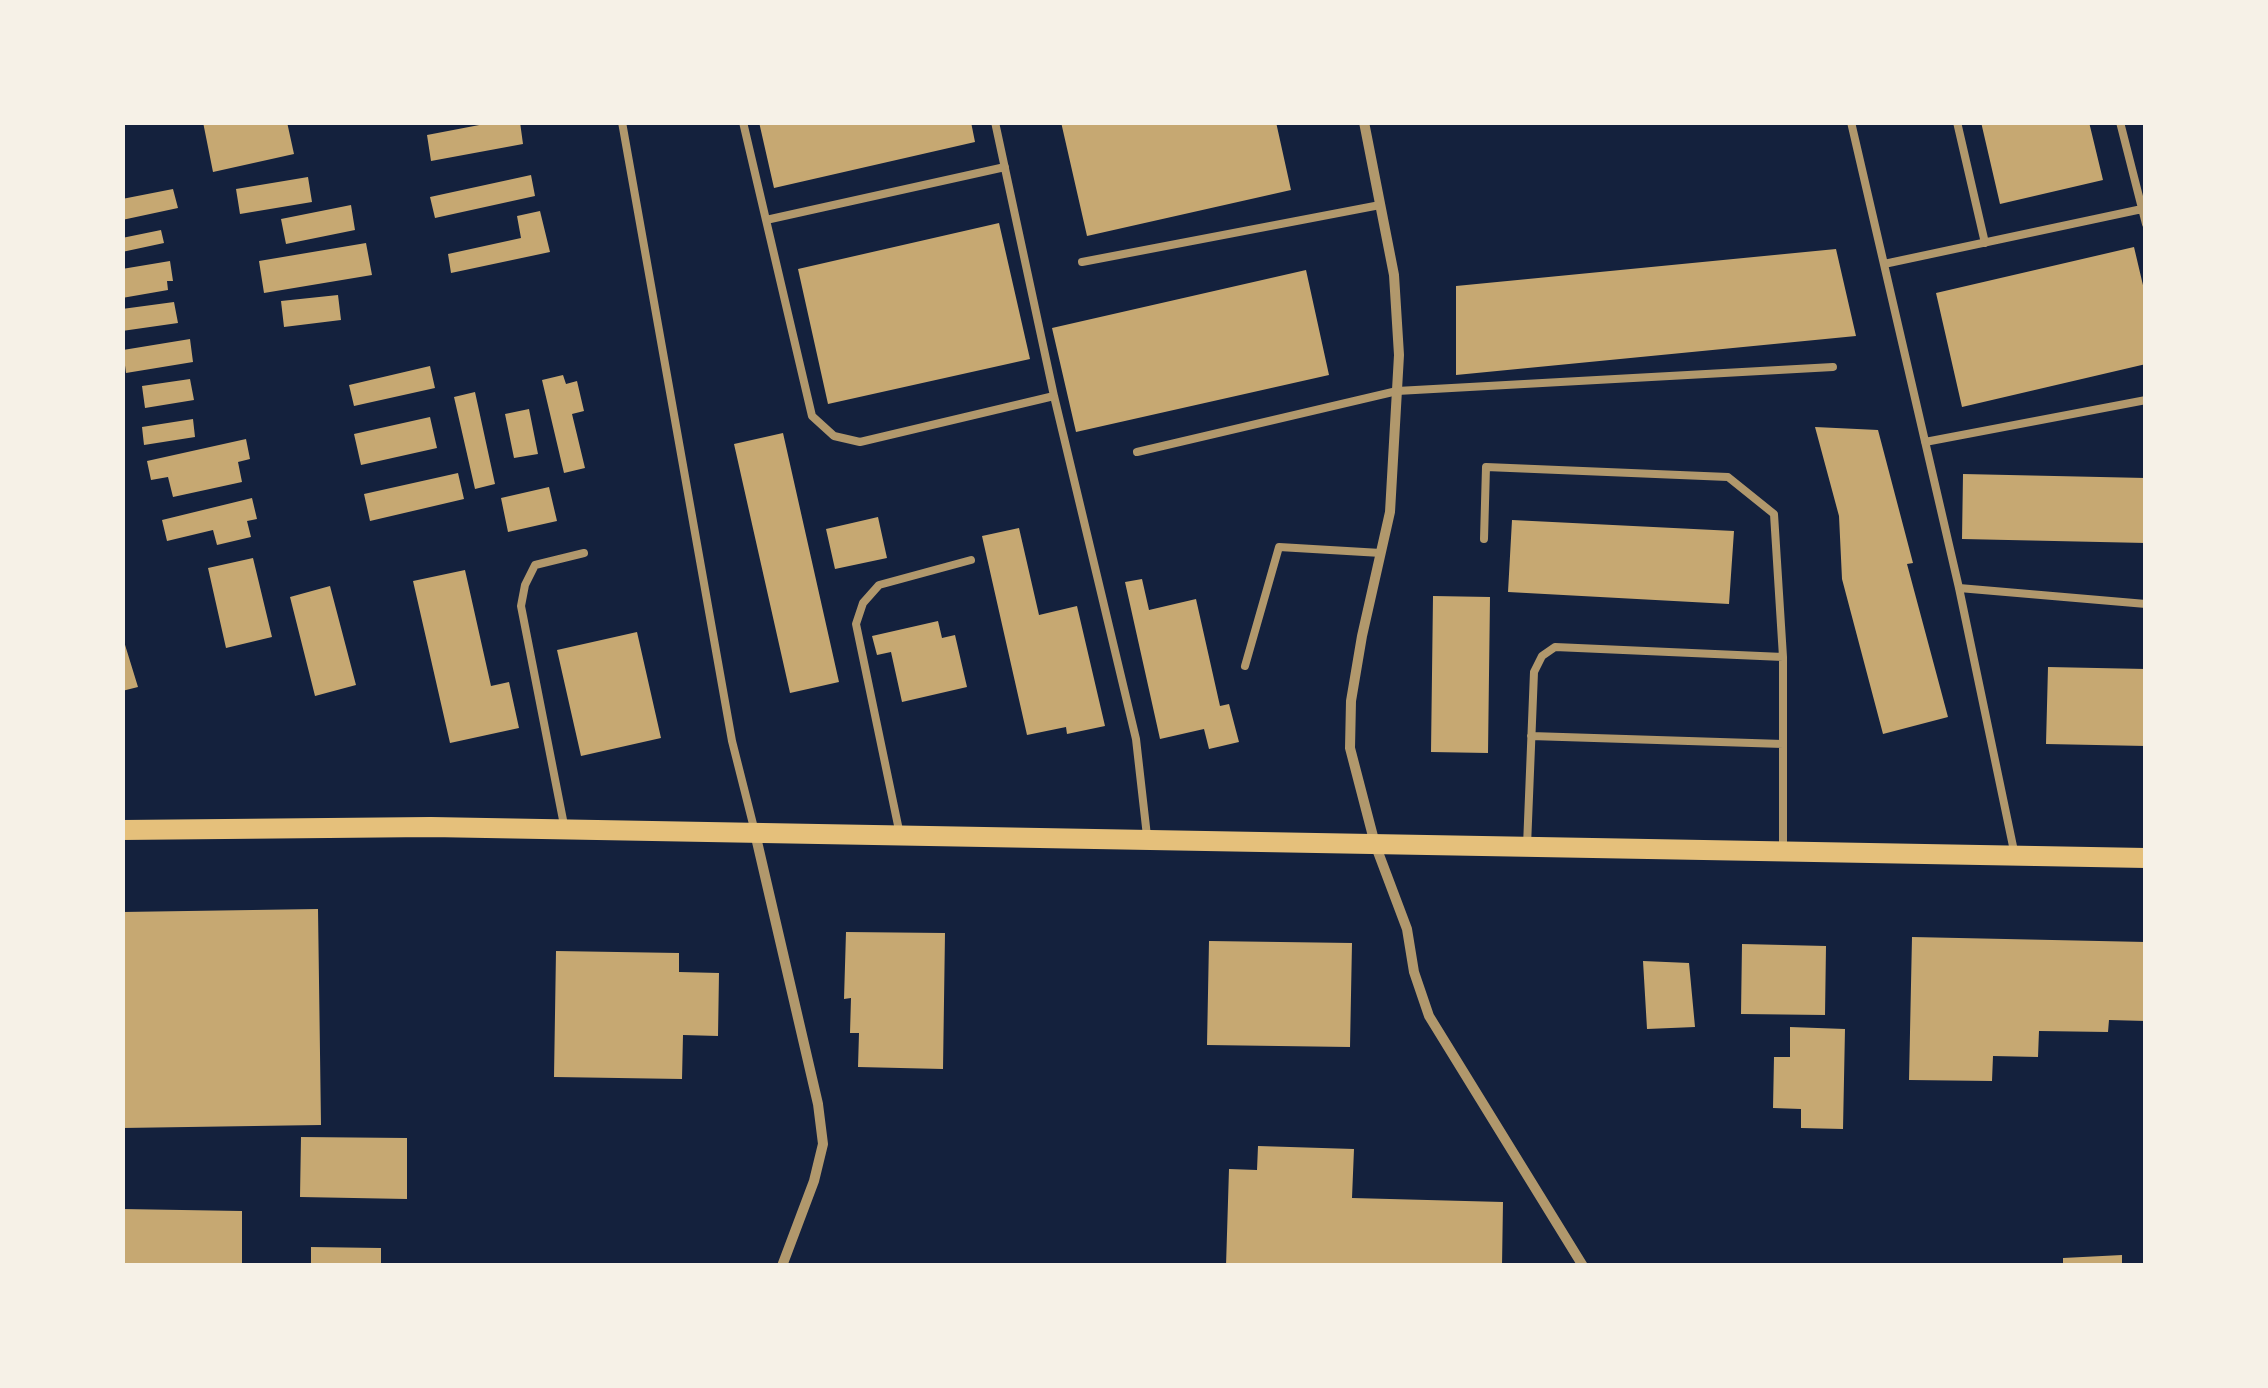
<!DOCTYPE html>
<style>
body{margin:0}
#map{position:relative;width:2268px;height:1388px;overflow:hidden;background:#14213d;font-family:Helvetica,sans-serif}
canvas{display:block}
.frame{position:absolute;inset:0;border:125px solid #f6f1e7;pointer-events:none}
</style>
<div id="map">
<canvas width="2268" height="1388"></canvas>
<div class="frame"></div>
</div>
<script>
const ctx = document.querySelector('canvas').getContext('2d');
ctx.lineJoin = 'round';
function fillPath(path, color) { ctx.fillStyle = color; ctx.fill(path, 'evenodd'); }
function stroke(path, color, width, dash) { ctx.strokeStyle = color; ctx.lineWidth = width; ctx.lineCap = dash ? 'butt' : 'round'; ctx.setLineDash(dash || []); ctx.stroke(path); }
const building = new Path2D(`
 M203,122H287L294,154L213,172Z
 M495,122H520L523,144L431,161L427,135Z
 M759,122H971L975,142L774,188Z
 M1061,122H1276L1291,190L1087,236Z
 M1981,122H2089L2103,180L2000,204Z
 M531,175L535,196L435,218L430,197Z
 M308,177L312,202L240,214L236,189Z
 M173,189L178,208L122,220V199Z
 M351,205L355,230L286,244L281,219Z
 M540,211L550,252L451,273L448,254L521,238L517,216Z
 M999,223L1030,359L828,404L798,269Z
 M161,230L164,243L122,252V238Z
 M366,243L372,275L264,293L259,261Z
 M2134,247L2146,298V364L1962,407L1936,293Z
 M1836,249L1856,336L1456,375V286Z
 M170,261L173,281H167L168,290L122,298V269Z
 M1306,270L1329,375L1076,432L1052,328Z
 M338,295L341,320L284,327L281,301Z
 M174,302L178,323L122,331V309Z
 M190,339L193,362L126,373L123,350Z
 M430,366L435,388L354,406L349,385Z
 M563,375L566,384L577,381L584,411L572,414L585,468L564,473L542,380Z
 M190,379L194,400L145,408L142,386Z
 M475,392L495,484L475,489L454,397Z
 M529,409L538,454L514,458L505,414Z
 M430,417L437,448L361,465L354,434Z
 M193,419L195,437L144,445L142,427Z
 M1815,427L1878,430L1913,563L1907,564L1948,717L1883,734L1842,579L1839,516Z
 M783,433L839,682L790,693L734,444Z
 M246,439L250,459L238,462L242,482L173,497L168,477L151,480L147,461Z
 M458,473L464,499L370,521L364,494Z
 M1963,474L2146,478V543L1962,539Z
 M549,487L557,521L508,532L501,498Z
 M252,498L257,519L247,521L251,537L217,545L213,530L167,541L162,520Z
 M878,517L887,558L835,569L826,529Z
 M1512,520L1734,531L1729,604L1508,592Z
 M1019,528L1039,615L1077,606L1105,726L1067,734L1066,727L1027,735L982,536Z
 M253,558L272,637L226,648L208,568Z
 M465,570L491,686L509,682L519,728L450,743L413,581Z
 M1142,579L1149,610L1196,599L1220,706L1229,704L1239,742L1209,749L1204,729L1160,739L1125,582Z
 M330,586L356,685L315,696L290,597Z
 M1433,596L1490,597L1488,753L1431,752Z
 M938,621L942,638L955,635L967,687L902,702L891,652L877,655L872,636Z
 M637,632L661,738L581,756L557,650Z
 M122,635L138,687L122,691Z
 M2048,667L2146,669V746L2046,744Z
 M318,909L321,1125L122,1128V912Z
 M846,932L945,933L943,1069L858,1067L859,1033H850L851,998L844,999Z
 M1912,937L2146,942V1021L2109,1020L2108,1032L2039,1031L2038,1057L1993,1056L1992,1081L1909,1080Z
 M1209,941L1352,943L1350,1047L1207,1045Z
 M1742,944L1826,946L1825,1015L1741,1014Z
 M556,951L679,953V972L719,973L718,1036L683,1035L682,1079L554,1077Z
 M1643,961L1689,963L1695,1027L1647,1029Z
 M1790,1027L1845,1029L1843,1129L1801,1128V1109L1773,1108L1774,1057H1790Z
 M301,1137L407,1138V1199L300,1197Z
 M1258,1146L1354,1149L1352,1198L1503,1202L1502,1266H1226L1229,1169L1257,1170Z
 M122,1209L242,1211V1266H122Z
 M311,1247L381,1248V1266H311Z
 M2122,1255V1266H2063V1258Z`);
const service = new Path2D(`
 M622,122L732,741L755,832
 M743,122L812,416L834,436L860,442L1054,396L995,122
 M1851,122L1959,588L2014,851
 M1957,122L1985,243
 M2120,122L2146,224
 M766,220L1005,167
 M1082,262L1380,205
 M1884,264L2142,209
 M1054,396L1136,739L1147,836
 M1925,442L2146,400
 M1137,452L1397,391L1833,367
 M1484,539L1486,467L1728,477L1774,514L1783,657V848
 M1959,588L2146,604
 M1245,666L1279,547L1381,553
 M1531,736L1783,744
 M564,825L521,606L525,585L535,565L584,553
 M900,835L856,624L863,603L879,585L971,560
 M1527,846L1534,672L1542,656L1555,647L1783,657`);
const minor = new Path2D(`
 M1364,122L1394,275L1399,355L1390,512L1362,636L1351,701L1350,748L1375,844L1407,929L1414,972L1429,1016L1583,1266
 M755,833L818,1104L823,1144L814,1181L782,1266`);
const secondary = new Path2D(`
 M122,830L431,827L2146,858`);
fillPath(building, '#c6a872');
stroke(service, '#b1986c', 8);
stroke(minor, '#b1986c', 10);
stroke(secondary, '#e5c07b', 20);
</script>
